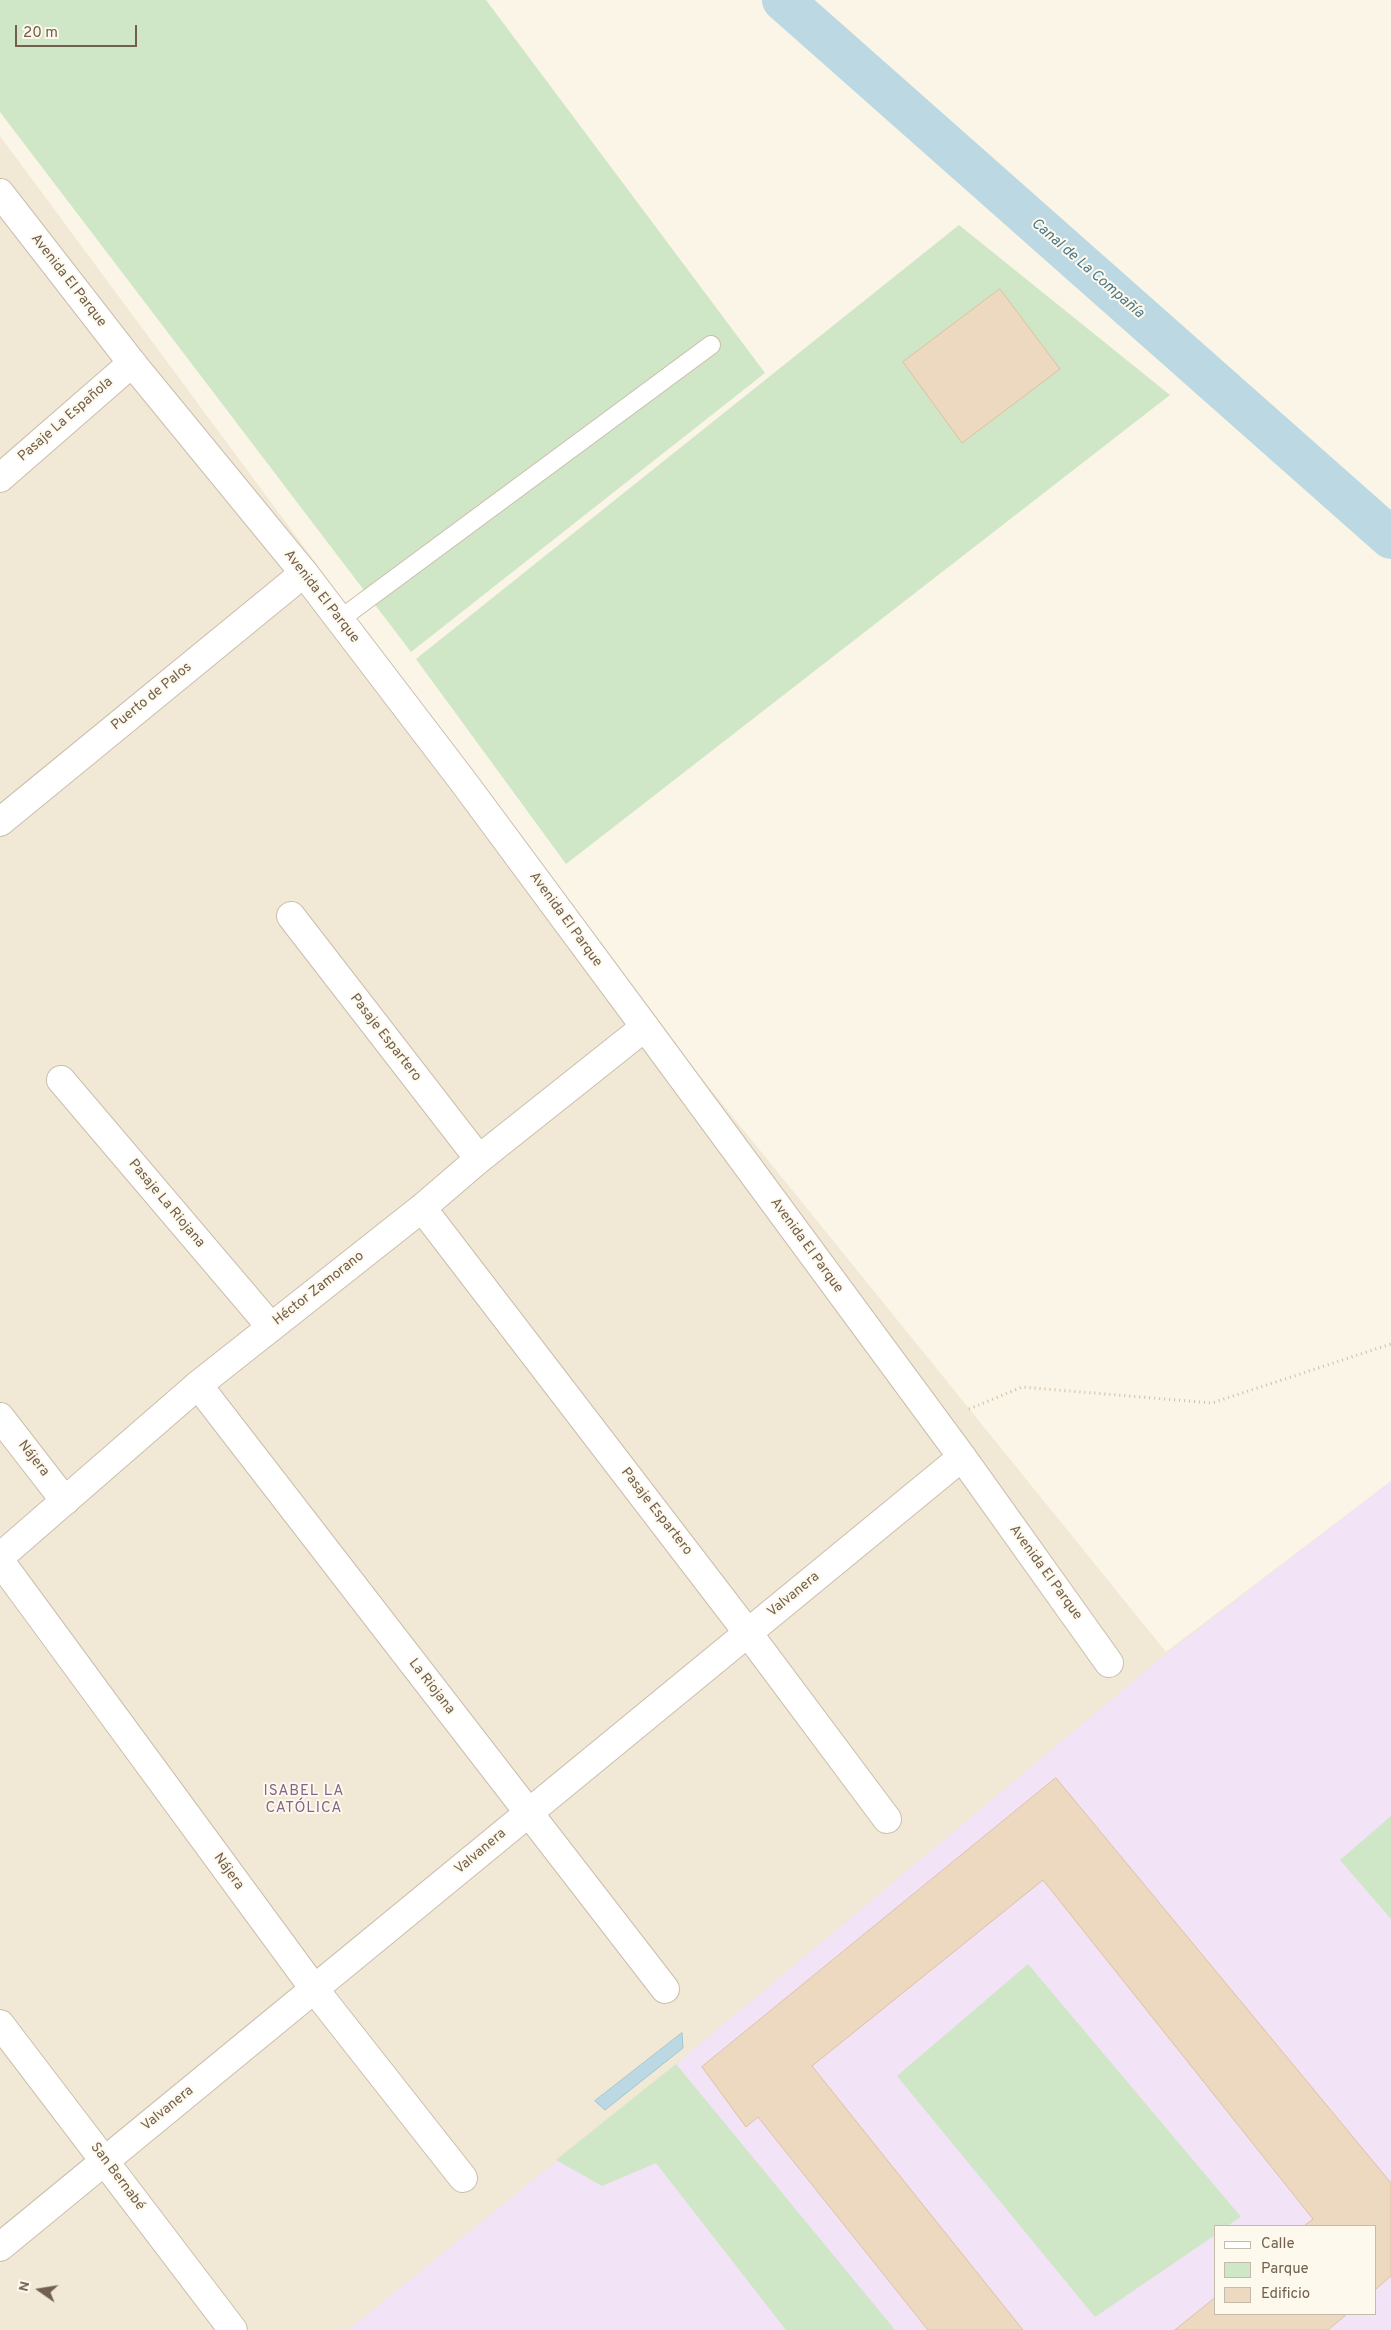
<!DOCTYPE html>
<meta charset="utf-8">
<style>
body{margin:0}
#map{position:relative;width:1391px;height:2330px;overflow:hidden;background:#faf5e6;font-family:Overpass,sans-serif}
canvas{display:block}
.legend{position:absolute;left:1214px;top:2225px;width:162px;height:90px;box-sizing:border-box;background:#fdf9ec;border:1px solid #c5bbac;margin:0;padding:6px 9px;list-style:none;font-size:15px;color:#725f4d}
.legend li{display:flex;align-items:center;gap:10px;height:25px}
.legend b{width:25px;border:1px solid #c5bbac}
.north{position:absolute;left:15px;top:2265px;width:50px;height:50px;-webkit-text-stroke:4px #fdf9ec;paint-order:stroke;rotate:283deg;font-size:14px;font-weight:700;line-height:20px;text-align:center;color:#725f4d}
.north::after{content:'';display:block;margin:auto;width:18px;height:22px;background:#725f4d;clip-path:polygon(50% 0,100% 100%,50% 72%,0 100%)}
.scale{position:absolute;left:15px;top:25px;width:122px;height:22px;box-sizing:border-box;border:2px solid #725f4d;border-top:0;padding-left:6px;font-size:15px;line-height:18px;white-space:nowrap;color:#725f4d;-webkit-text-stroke:4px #fdf9ec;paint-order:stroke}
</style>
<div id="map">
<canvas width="1391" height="2330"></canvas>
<ul class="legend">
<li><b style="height:6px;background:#fff"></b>Calle</li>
<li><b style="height:14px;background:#cfe7c6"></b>Parque</li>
<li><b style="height:14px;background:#edd8c0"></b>Edificio</li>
</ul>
<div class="north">N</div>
<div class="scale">20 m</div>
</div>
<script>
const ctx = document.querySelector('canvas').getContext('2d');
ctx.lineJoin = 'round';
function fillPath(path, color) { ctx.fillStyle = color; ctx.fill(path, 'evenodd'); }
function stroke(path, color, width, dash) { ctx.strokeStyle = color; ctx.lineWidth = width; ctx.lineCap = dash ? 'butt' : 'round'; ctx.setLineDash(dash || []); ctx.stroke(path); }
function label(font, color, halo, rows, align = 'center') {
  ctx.font = font + ' Overpass,sans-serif'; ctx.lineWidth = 4; ctx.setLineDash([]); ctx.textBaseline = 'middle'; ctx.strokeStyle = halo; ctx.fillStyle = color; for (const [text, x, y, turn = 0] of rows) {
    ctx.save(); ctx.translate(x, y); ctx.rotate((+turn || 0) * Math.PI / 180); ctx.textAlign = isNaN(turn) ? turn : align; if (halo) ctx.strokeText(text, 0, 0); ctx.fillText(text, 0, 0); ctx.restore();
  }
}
const residential = new Path2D(`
 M0,136L648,1012L1166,1652L1391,1481V2330H0ZM1215,2226H1375V2314H1215Z`);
const education = new Path2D(`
 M1391,1481V2330H348L676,2064L1167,1653ZM1215,2226H1375V2314H1215Z`);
const green = new Path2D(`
 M0,0H486L765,373L411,652L0,112Z
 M959,225L1170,395L566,864L416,659Z
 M1391,1816V1919L1340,1860Z
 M1028,1964L1241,2217L1227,2226H1215V2235L1095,2317L897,2076Z
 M676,2064L895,2330H786L656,2163L602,2186L556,2160Z`);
const water = new Path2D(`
 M682,2033L683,2048L605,2110L595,2101Z`);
const canal = new Path2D(`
 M783,0L1391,538`);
const building = new Path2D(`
 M1000,289L1060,369L962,443L903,362Z
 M1056,1778L1391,2183V2276L1375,2290V2226H1304L1313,2219L1043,1880L812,2066L1023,2330H928L758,2117L746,2127L702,2067Z
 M1215,2298V2314H1347L1328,2330H1175Z`);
const path = new Path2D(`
 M969,1409L1022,1387L1212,1403L1391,1344`);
const service = new Path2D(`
 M339,620L711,345`);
const minor = new Path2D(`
 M0,478L132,363
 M0,822L304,573
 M291,916L479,1159
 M645,1027L962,1457L1109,1663
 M61,1080L271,1327
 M422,1208L748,1633L887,1819
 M198,1385L665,1989
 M0,1417L65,1501
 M0,1561L315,1990L463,2178
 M0,2024L233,2330
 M0,2247L962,1457`);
const tertiary = new Path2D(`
 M0,193L132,363L304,573L465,784L645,1027L479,1159L422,1208L198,1385L0,1557`);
const streetNames = [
 ["Avenida El Parque",68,281,52],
 ["Pasaje La Española",66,420,-41],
 ["Avenida El Parque",321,597,52],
 ["Puerto de Palos",152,697,-39],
 ["Avenida El Parque",565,920,54],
 ["Pasaje Espartero",385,1038,52],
 ["Pasaje La Riojana",166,1204,50],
 ["Avenida El Parque",806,1246,54],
 ["Héctor Zamorano",319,1289,-38],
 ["Nájera",33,1459,52],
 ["Pasaje Espartero",656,1512,52],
 ["Avenida El Parque",1045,1573,54],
 ["Valvanera",794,1595,-39],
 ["La Riojana",431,1687,52],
 ["Valvanera",481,1852,-40],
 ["Nájera",228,1872,54],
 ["Valvanera",168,2109,-39],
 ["San Bernabé",117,2177,53]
];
const waterNames = [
 ["Canal de La Compañía",1087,269,41]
];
const neighbourhoodNames = [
 ["ISABEL LA",304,1792],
 ["CATÓLICA",304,1809]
];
fillPath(residential, '#f1e8d5');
fillPath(education, '#f2e3f7');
fillPath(green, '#cfe7c6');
fillPath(water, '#bcd8e2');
stroke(water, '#a3c6d3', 1);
stroke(canal, '#bcd8e2', 42);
fillPath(building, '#edd8c0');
stroke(building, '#dfc1a2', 1);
stroke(service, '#cbbead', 20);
stroke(minor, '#cbbead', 30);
stroke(tertiary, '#cbbead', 30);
stroke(path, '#d2bca3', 3, [1, 4]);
stroke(service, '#fff', 18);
stroke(minor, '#fff', 28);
stroke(tertiary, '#fff', 28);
label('14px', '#725f4d', '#fdf9ec', streetNames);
label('italic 15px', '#4c788a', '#fdf9ec', waterNames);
ctx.letterSpacing = '1px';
label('15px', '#86658d', '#fdf9ec', neighbourhoodNames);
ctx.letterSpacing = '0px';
</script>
